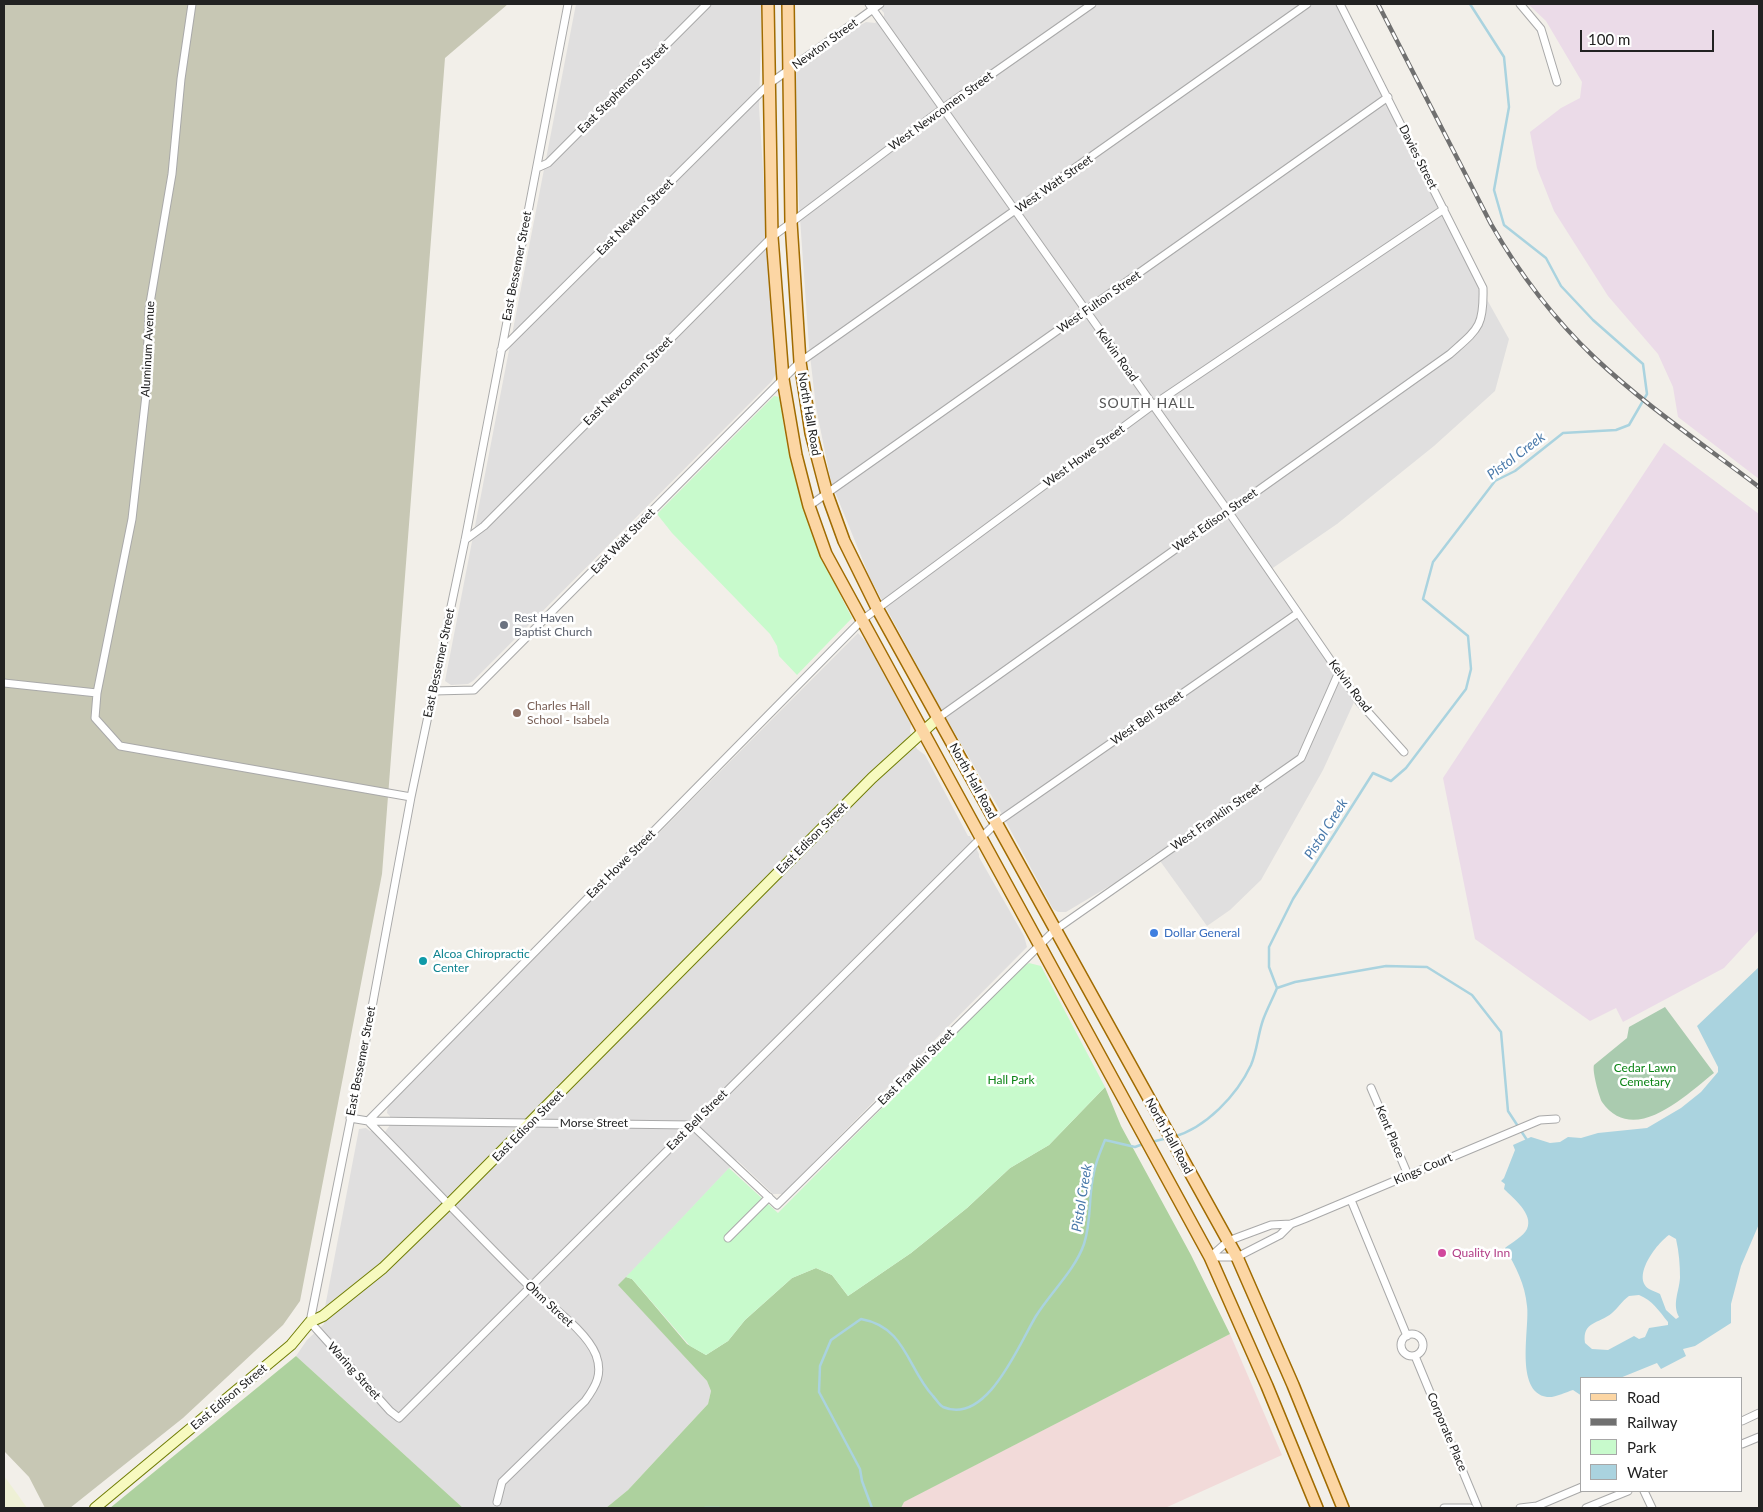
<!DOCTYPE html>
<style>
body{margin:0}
#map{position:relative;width:1763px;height:1512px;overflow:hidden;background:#f2efe9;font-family:Lato,sans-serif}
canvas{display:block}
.frame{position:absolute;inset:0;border:5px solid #222;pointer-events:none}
.legend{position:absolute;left:1580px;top:1377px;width:162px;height:115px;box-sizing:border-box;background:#fff;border:1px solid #a7a7a7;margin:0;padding:6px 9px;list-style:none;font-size:15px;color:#222}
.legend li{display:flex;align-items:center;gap:10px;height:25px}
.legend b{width:25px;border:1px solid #a7a7a7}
.scale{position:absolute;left:1580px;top:30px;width:134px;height:22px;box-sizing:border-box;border:2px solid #222;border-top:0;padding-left:6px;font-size:15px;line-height:18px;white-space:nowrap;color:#222;-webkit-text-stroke:4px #fff;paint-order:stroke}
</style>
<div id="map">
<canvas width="1763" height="1512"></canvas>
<div class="frame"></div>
<ul class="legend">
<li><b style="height:6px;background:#fcd6a4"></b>Road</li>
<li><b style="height:6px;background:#707070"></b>Railway</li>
<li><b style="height:14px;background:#c8facc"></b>Park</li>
<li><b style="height:14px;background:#aad3df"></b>Water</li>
</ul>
<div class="scale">100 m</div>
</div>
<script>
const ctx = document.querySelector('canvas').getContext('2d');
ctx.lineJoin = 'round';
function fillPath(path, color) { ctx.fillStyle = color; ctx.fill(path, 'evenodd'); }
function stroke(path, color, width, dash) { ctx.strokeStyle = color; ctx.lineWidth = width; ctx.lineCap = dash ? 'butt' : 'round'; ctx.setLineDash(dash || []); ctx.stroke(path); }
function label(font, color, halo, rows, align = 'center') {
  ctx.font = font + ' Lato,sans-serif'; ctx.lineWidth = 5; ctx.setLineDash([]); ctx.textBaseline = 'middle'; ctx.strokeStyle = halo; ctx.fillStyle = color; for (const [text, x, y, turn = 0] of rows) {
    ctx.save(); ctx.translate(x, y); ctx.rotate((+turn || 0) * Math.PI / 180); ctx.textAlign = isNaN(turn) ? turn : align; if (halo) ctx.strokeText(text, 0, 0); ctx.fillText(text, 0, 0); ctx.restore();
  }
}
const residential = new Path2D(`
 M576,4H762L759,107L776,374L771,382L473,681L468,684L451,685L445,681Z
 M876,4H1336L1480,287L1509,339L1495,391L1434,446L1337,524L1267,572L1355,700L1323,770L1261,880L1230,910L1207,926L1155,854L1113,884L1066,912H1058L1053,909L998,807L939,706L870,578L831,482L816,407L809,347L799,204L794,73L857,27L866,22L875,23L884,16V13Z
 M858,633L867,643L908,718L911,724L910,732L917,749L925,755L968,836H970L979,854V857L1024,936L1027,947L782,1194H773L737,1160L619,1285L707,1381L711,1391L708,1404L628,1490L606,1508H463L296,1356L307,1340L324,1324L325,1307L359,1129L366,1128L370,1131L385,1132L390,1125V1116L387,1113L388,1105Z`);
const commercial = new Path2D(`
 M1230,1334L1282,1455L1165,1508H901L903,1502Z`);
const industrial = new Path2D(`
 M1528,4H1759V479L1678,417L1673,387L1658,354L1608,296L1554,211L1537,168L1530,132L1561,108L1580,98L1582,82L1546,21Z
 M1664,443L1759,514V930L1724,968L1623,1022L1616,1008L1590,1021L1475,939L1443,778Z`);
const construction = new Path2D(`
 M4,4H508L445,58L382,874L300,1301L283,1325L183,1418L70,1508H45L29,1477L4,1451Z`);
const farmland = new Path2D(`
 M4,1476L18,1495L27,1508H4Z`);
const forest = new Path2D(`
 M1105,1087L1121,1126L1191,1255L1230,1334L904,1502L901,1508H606L628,1490L708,1404L711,1391L707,1381L618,1285L626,1277L632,1279L687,1344L706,1355L728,1341L745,1320L792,1278L816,1268L832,1275L848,1296L911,1253L967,1208L1010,1168L1049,1145Z
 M296,1356L463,1508H110Z`);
const cemetery = new Path2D(`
 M1665,1007L1714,1073C1686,1095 1634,1147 1602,1102C1599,1096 1592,1071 1594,1065L1627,1038L1629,1027Z`);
const park = new Path2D(`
 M774,396L780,397C788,478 815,546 852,618L797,675L779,656L777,646L770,634L672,533L657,514Z
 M1029,963L1041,966L1105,1087L1049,1145L1010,1168L967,1208L911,1253L848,1296L832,1275L816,1268L792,1278L745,1320L728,1341L706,1355L690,1346L632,1279L626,1277L729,1168L778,1213L1022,967Z`);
const water = new Path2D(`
 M1759,967V1224L1741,1266L1731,1304V1323L1695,1346L1683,1349L1686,1356L1661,1369L1657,1363L1620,1378H1582V1396L1573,1390C1566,1392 1555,1398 1547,1397C1514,1392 1530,1328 1527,1306C1525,1284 1516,1267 1505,1248C1511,1243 1524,1236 1527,1229C1534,1214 1513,1198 1504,1189L1505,1184L1501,1181L1504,1178L1515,1150L1513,1145L1531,1137L1550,1143L1560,1142L1568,1137L1581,1138L1598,1133L1647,1128L1681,1108L1701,1092L1718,1072V1067L1697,1026ZM1669,1235L1676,1239C1679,1252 1680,1265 1680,1278C1679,1292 1672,1304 1679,1317L1676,1319L1666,1310L1660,1294C1657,1292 1652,1291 1649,1289C1631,1277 1657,1243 1669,1235ZM1639,1295C1652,1300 1659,1311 1668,1322V1325L1649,1328L1645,1337L1639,1339L1634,1336L1608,1350L1592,1349L1585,1343C1582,1321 1599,1324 1612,1313C1618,1308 1622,1301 1629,1296Z`);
const stream = new Path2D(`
 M1277,988L1295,982L1386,966L1427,967L1472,995L1501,1032L1508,1111L1527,1140
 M1173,1137C1206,1128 1237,1095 1251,1065C1257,1051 1258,1034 1263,1020C1267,1009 1273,998 1277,988L1269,967V947L1293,899L1373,773L1391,781L1406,768L1466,689L1471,669L1468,636L1423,599L1433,562L1495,481L1515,471L1563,433L1616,430L1629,425L1647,394L1643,364L1593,320L1561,286L1546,258L1504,225L1494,190L1509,107L1504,57L1470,4
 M1151,1142L1168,1138
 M705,1508H719
 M872,1508L862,1481L860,1469L819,1392L820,1366L831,1340L861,1319C906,1327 907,1368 933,1396C936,1399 939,1405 943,1407C987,1426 1019,1344 1036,1316C1051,1292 1075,1270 1084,1244C1092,1220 1088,1196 1094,1172C1096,1161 1101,1150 1105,1140L1135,1147L1143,1144`);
const street = new Path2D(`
 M192,4L181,79L172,174L149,309L146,395L132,519L97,693L95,718L120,746L411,797
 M568,4L465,540L411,797L360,1072L310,1322L390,1411L399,1418L996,823L1298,613
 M869,4L1228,511L1360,703L1404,752
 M1520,4L1541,29L1557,82
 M537,168L548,163L707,4
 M501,350L769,84L880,4
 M809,506L1388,97
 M465,540L484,526L772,237L942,109L1092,4
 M4,683L97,693
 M434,691L474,690L800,362L1307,4
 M938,718L1450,354C1478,329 1484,327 1483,288L1340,4
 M1371,1088L1408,1175
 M350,1118L368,1121L692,1125L777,1205L1055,930L1301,758L1339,672
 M1351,1200L1407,1336
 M728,1238L769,1197
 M1210,1257L1228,1241L1271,1225L1291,1224L1304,1219L1540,1120L1556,1119
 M1210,1257H1237L1280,1235L1291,1224
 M1401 1345a11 11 0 1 1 22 0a11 11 0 1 1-22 0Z
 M1415,1356L1478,1508
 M1742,1421L1759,1413
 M1742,1444L1759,1437
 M1644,1491L1652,1508
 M497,1502L502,1482L585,1401C596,1386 603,1374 596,1355C586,1330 550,1306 530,1287C475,1233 422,1176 368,1121L862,620L1153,405L1444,209
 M1444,1508H1470
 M1520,1508L1537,1506L1582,1487
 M1586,1508L1628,1491`);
const secondary = new Path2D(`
 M95,1508L291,1345L310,1322L323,1316L383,1268L449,1204L872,778L938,718`);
const primary = new Path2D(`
 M768,4L772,237L783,379L796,455L809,506L826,554L1210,1257L1267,1386L1317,1508
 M788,4L791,222L800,362L811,433L827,494L844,541L877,608L1237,1257L1293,1385L1343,1508`);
const rail = new Path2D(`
 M1378,4L1491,224C1519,273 1554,319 1595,358C1646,406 1704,445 1759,487`);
const markers = [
 [504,625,5,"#6b7280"],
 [517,713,5,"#8d6e63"],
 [1154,933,5,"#3f7fe0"],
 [423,961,5,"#0f9aa8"],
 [1442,1253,5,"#d1479c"]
];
const streetNames = [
 ["Newton Street",825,44,-36],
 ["East Stephenson Street",623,88,-45],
 ["West Newcomen Street",941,111,-36],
 ["Davies Street",1418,157,63],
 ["West Watt Street",1054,184,-35],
 ["East Newton Street",635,217,-45],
 ["East Bessemer Street",517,266,-79],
 ["West Fulton Street",1099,302,-35],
 ["Aluminum Avenue",148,349,-87],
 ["Kelvin Road",1117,355,54],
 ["East Newcomen Street",628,381,-45],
 ["North Hall Road",809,414,80],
 ["West Howe Street",1084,456,-36],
 ["West Edison Street",1215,520,-35],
 ["East Watt Street",623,541,-46],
 ["East Bessemer Street",439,663,-78],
 ["Kelvin Road",1350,686,53],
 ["West Bell Street",1147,718,-35],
 ["North Hall Road",973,781,61],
 ["West Franklin Street",1216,817,-35],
 ["East Edison Street",812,838,-45],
 ["East Howe Street",621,864,-45],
 ["East Bessemer Street",361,1061,-79],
 ["East Franklin Street",916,1067,-45],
 ["East Bell Street",697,1120,-45],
 ["Morse Street",594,1123],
 ["East Edison Street",528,1126,-45],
 ["Kent Place",1390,1132,67],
 ["North Hall Road",1169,1136,61],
 ["Kings Court",1423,1169,-23],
 ["Ohm Street",549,1304,43],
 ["Waring Street",354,1371,48],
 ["East Edison Street",229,1397,-40],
 ["Corporate Place",1447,1432,67]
];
const worshipNames = [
 ["Rest Haven",514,618],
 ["Baptist Church",514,632]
];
const educationNames = [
 ["Charles Hall",527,706],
 ["School - Isabela",527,720]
];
const shopNames = [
 ["Dollar General",1164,933]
];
const cultureNames = [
 ["Alcoa Chiropractic",433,954],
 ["Center",433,968]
];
const parkNames = [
 ["Cedar Lawn",1645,1068],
 ["Cemetary",1645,1082],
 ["Hall Park",1011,1080]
];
const hotelNames = [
 ["Quality Inn",1452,1253]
];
const neighbourhoodNames = [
 ["SOUTH HALL",1147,403]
];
const waterNames = [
 ["Pistol Creek",1516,456,-37],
 ["Pistol Creek",1326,829,-58],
 ["Pistol Creek",1082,1198,-81]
];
fillPath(residential, '#e0dfdf');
fillPath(commercial, '#f2dad9');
fillPath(industrial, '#ebdbe8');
fillPath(construction, '#c7c7b4');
fillPath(farmland, '#eef0d5');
fillPath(forest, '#add19e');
fillPath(cemetery, '#aacbaf');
fillPath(park, '#c8facc');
fillPath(water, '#aad3df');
stroke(stream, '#aad3df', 2.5);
stroke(street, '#a9a9a9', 9);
stroke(secondary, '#707d05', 12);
stroke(primary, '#a06b00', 14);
stroke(street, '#fff', 7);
stroke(secondary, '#f7fabf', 10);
stroke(primary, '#fcd6a4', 11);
stroke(rail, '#707070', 4.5);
stroke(rail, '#fff', 2.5, [8]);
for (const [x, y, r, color] of markers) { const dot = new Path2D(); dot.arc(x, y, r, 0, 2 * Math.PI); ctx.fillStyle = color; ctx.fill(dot); stroke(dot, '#fff', 2); }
label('12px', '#222', '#fff', streetNames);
label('12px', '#5b616d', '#fff', worshipNames, 'left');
label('12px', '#785e54', '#fff', educationNames, 'left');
label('12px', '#366cbe', '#fff', shopNames, 'left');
label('12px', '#0d838f', '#fff', cultureNames, 'left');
label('12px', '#0c8416', '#fff', parkNames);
label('12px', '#b23c85', '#fff', hotelNames, 'left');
ctx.letterSpacing = '1px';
label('14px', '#555', '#fff', neighbourhoodNames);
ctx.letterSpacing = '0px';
label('italic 14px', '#4a7aab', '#fff', waterNames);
</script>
